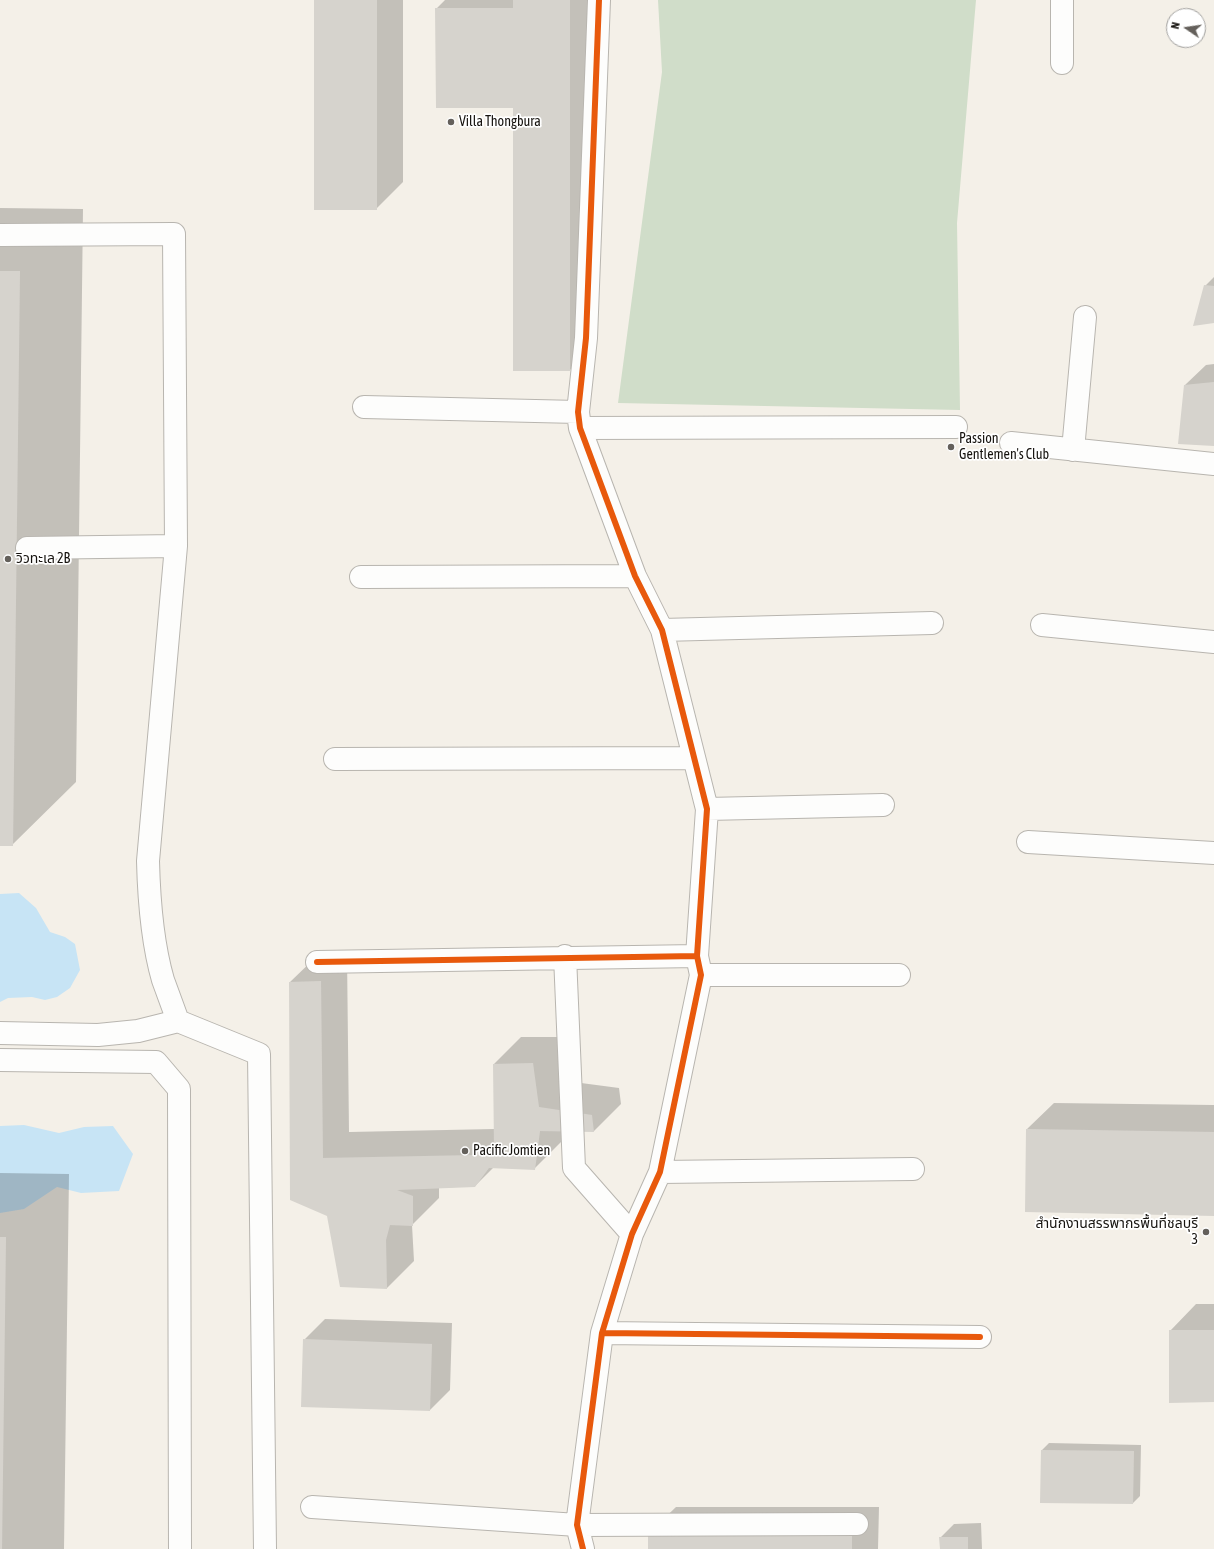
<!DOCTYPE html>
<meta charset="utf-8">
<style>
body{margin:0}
#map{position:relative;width:1214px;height:1549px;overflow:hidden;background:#f4f0e8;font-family:"Asap Condensed",sans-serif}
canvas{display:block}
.north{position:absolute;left:1166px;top:8px;width:40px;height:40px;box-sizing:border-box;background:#fff;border:1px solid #a2a19f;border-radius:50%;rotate:283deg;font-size:11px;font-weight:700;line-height:16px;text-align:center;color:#16130f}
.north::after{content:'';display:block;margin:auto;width:14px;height:18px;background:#64605b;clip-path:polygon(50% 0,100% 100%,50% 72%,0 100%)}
</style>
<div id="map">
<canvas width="1214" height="1549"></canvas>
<div class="north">N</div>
</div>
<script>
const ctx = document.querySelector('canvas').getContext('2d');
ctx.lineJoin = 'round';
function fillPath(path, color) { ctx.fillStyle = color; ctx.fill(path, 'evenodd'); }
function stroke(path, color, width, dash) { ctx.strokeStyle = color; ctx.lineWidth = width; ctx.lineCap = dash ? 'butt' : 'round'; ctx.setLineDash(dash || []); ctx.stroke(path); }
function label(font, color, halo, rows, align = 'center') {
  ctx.font = font + ' "Asap Condensed","Noto Sans Thai",sans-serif'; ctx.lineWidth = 3.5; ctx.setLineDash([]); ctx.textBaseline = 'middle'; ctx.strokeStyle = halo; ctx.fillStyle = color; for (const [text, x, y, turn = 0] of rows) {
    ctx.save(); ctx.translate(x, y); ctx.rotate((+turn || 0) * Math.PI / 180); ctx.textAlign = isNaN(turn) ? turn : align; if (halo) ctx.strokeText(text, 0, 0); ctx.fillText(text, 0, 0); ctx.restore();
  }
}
const green = new Path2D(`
 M658,0H976L957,223L960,410L618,403L662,72Z`);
const water = new Path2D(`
 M19,893L36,908L50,932L65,937L75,944L80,970L70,988L57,997L45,1000L32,997L8,998L0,1002V894Z
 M24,1125L59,1133L84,1127L113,1126L133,1154L119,1191L81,1193L57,1187L24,1209L0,1213V1126Z`);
const shadow = new Path2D(`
 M315,0H403V182L376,209Z
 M445,0H596L597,343L570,370L514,107L436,9Z
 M0,208L83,209L76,782L12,845H0Z
 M1214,277V322L1205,286Z
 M1214,364V445L1185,385L1206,365Z
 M347,955L349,1132L494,1129V1064L521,1037H560L566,1081L619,1088L621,1104L594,1131H563L561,1142L534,1169L494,1167L475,1186L439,1188V1198L412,1225L414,1261L387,1288L341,1286L290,982L317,956Z
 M1054,1103L1214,1105V1215L1027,1129Z
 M0,1173L69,1174L64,1549H0Z
 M1196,1304H1214V1401L1170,1331Z
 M325,1319L452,1323L450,1390L430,1410L304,1340Z
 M1049,1443L1141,1445L1140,1496L1133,1503L1041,1502L1042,1450Z
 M676,1507H879L878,1549H649V1533Z
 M981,1523L982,1549H941L940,1538L954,1524Z`);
const building = new Path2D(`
 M314,0H377V210H314Z
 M513,0H570V371H513V108H436L435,8H513Z
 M0,271H20L13,846H0Z
 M1204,285L1214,286V323L1193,326Z
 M1214,382V446L1178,444L1184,385Z
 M321,981L323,1158L476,1155L475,1147L494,1146L493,1064L533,1063L539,1107L592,1115L594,1132L540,1131L535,1170L489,1168L475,1187L397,1190L413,1196V1226L390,1225L386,1240L387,1289L340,1287L327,1216L290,1200L289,982Z
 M1026,1129L1214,1132V1216L1025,1212Z
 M0,1237H6L2,1549H0Z
 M1169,1330H1214V1402L1169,1403Z
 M303,1339L432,1344L430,1411L301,1407Z
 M1041,1450L1134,1451L1133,1504L1040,1503Z
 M648,1533L852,1534V1549H648Z
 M939,1537H968V1549H940Z`);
const minor = new Path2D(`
 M1062,63V0
 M0,235L174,234L176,546L148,861C149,901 152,942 163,980C168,994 173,1007 178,1021L259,1054L265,1549
 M364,407L578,412
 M580,428L956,427
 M1011,443L1214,464
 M1073,450L1085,317
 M27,548L176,546
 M361,577L635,576
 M1042,625L1214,642
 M662,630L932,623
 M335,759L694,758
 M707,809L883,805
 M1028,842L1214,853
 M565,956L574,1168L632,1234
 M317,962L697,956
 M701,975H899
 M0,1033L98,1035L138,1031L178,1021
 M0,1060L156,1062L179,1089L180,1549
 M660,1172L913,1169
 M602,1333L980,1337
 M312,1507L577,1525L857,1524
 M583,1549L577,1525L602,1333L632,1234L660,1172L701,975L697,956L707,809L662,630L635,576L580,428L578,412L586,338L599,0`);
const cycleway = new Path2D(`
 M317,962L697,956
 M602,1333L980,1337
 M583,1549L577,1525L602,1333L632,1234L660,1172L701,975L697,956L707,809L662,630L635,576L580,428L578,412L586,338L599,0`);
const markers = [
 [451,122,4,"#64605b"],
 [951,447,4,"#64605b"],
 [8,559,4,"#64605b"],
 [465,1151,4,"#64605b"],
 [1206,1232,4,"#64605b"]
];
const poiNames = [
 ["Villa Thongbura",459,122],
 ["Passion",959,439],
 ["Gentlemen's Club",959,455],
 ["วิวทะเล 2B",16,559],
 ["Pacific Jomtien",473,1151],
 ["สำนักงานสรรพากรพื้นที่ชลบุรี",1198,1224,"right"],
 ["3",1198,1240,"right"]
];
fillPath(green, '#d0ddc9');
fillPath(water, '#c7e4f5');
fillPath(shadow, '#0003');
fillPath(building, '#d6d3cd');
stroke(minor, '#b8b5af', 24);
stroke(minor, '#fdfdfc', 22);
stroke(cycleway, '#e8590c', 6);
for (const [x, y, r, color] of markers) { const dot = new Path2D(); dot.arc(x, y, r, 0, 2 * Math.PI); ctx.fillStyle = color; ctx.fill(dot); stroke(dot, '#fff', 1.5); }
label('14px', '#16130f', '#fff', poiNames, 'left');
</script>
